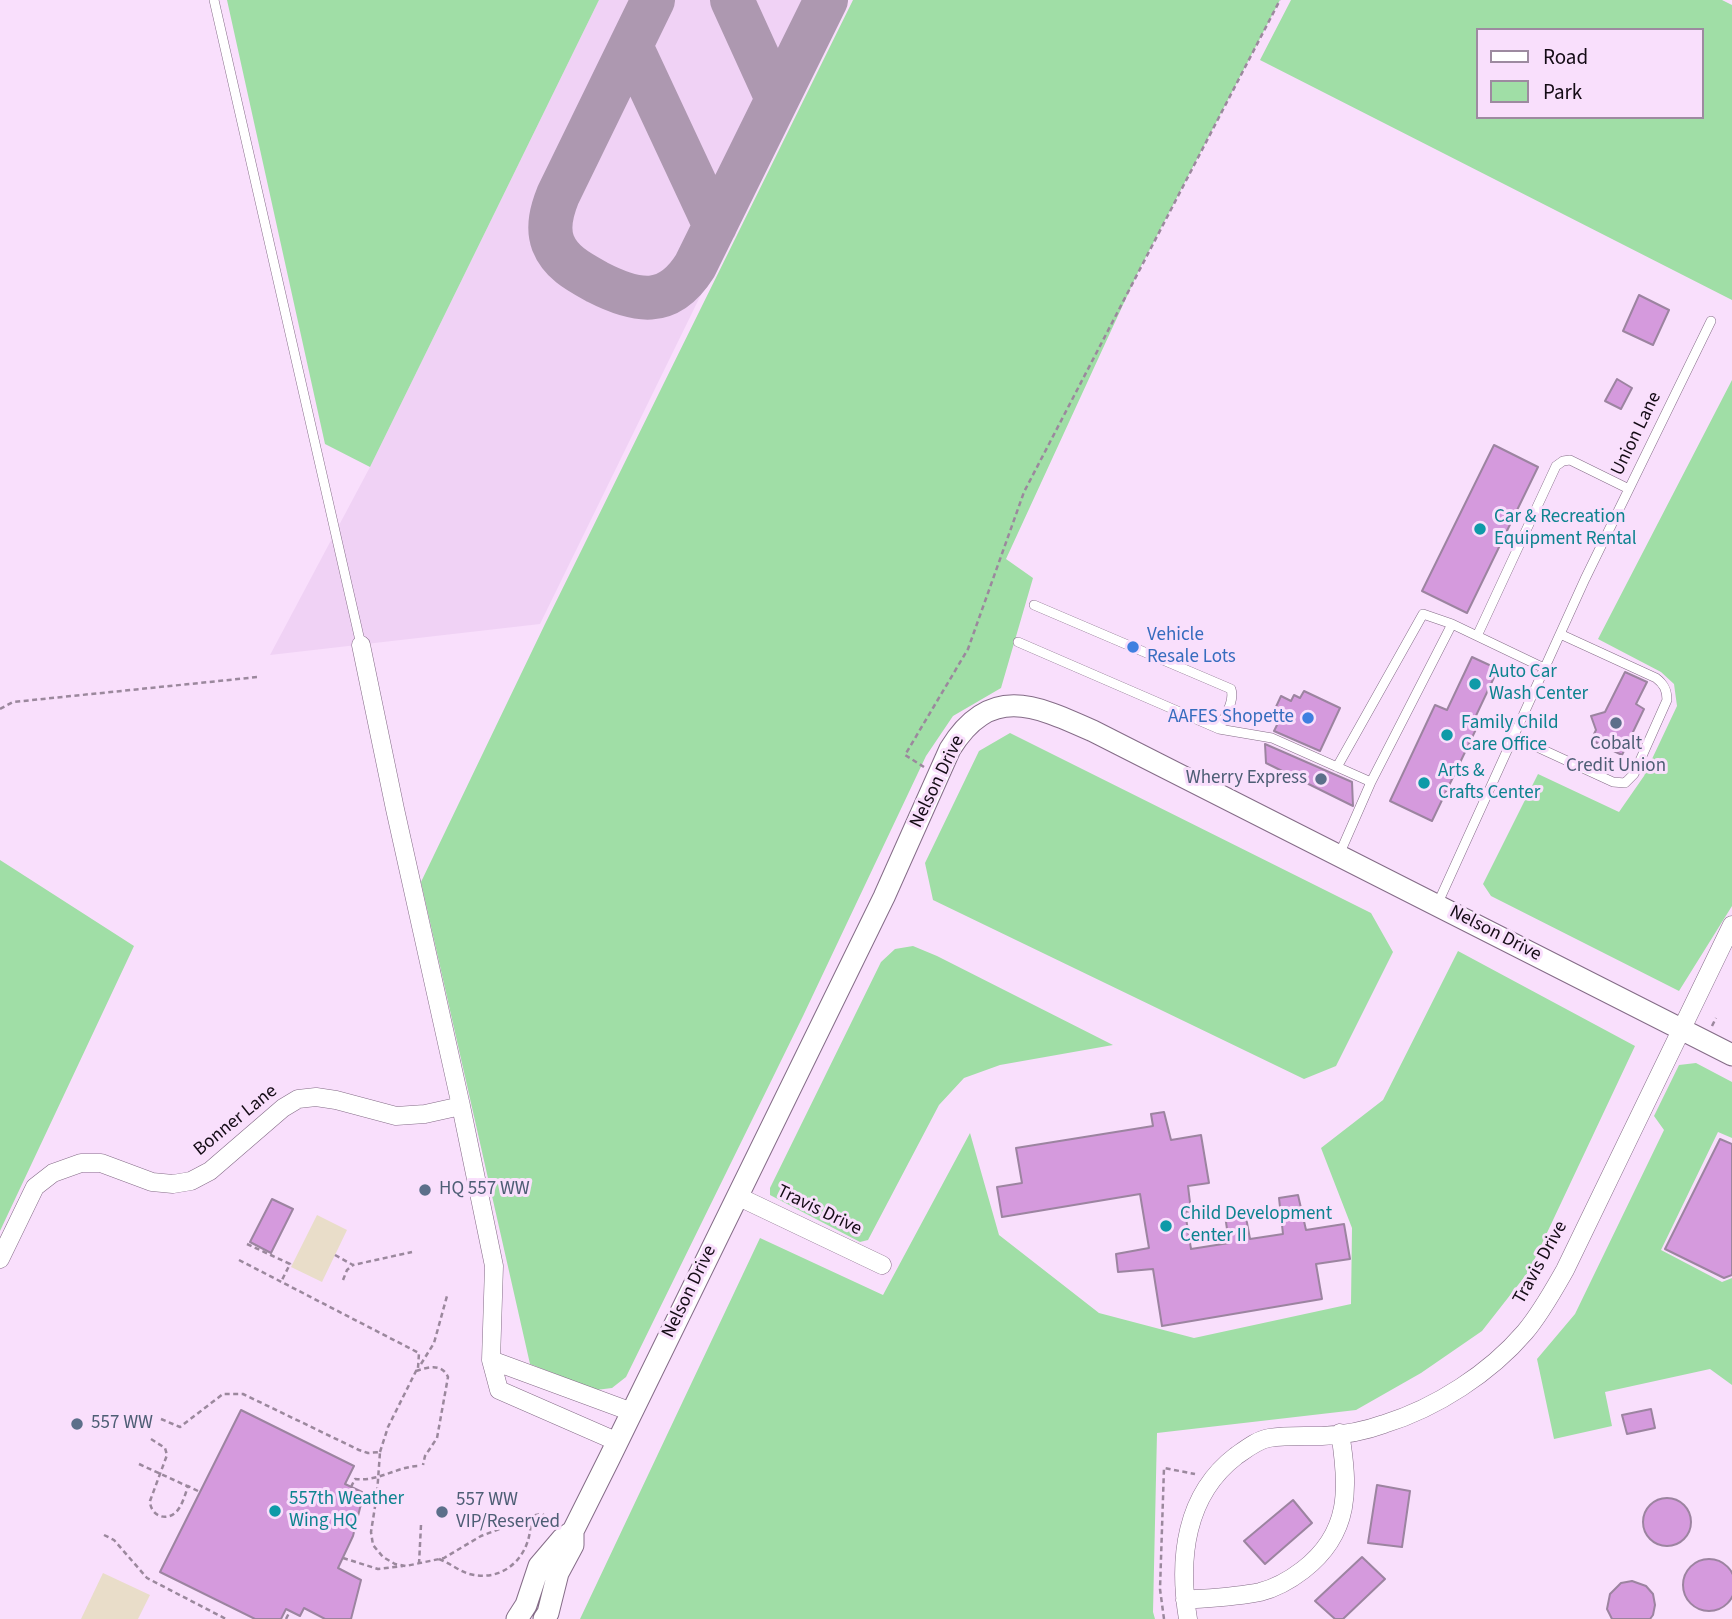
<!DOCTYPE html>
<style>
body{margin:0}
#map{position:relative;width:1732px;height:1619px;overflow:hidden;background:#f9dffc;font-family:"Source Sans 3",sans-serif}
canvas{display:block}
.legend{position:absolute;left:1476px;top:28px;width:228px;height:91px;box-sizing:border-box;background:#f9dffc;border:2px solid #9d8aa0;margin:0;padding:9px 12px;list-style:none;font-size:21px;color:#140b15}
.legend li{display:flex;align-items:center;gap:14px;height:35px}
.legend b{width:35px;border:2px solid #9d8aa0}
</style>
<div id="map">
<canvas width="1732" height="1619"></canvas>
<ul class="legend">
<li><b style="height:9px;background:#fff"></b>Road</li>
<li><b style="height:19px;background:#a0dea6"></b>Park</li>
</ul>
</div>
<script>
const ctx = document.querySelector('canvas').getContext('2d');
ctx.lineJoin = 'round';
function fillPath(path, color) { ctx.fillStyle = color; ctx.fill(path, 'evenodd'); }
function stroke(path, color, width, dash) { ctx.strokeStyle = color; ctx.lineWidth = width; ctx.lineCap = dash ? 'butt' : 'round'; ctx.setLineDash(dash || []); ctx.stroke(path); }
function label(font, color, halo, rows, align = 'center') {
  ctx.font = font + ' "Source Sans 3",sans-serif'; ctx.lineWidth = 6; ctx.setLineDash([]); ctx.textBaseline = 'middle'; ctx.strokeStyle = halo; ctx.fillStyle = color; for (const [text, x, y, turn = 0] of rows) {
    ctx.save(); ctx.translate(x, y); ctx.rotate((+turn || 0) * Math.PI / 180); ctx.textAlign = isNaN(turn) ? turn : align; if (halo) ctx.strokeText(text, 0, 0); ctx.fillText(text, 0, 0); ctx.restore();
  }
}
const industrial = new Path2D(`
 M317,1215L347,1230L322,1282L291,1267Z
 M103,1573L150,1595L138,1619H81Z`);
const built = new Path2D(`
 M599,0H845L540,624L270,655L370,467Z`);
const green = new Path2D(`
 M227,0H599L370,467L325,444Z
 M853,0H1280L1139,270L1006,559L1033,578L1001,688L953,716L926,756L803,1016L626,1377L612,1388L596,1390L530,1364L421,882L545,624Z
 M1291,0H1722L1732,5V300L1260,60ZM1478,30H1702V117H1478Z
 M1732,380V906L1679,991L1491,896L1483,884L1538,774L1619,812L1644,776L1677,706L1674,684L1661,672L1598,639Z
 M1010,733L1371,913L1393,952L1336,1066L1304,1079L933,900L925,863L979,751Z
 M0,860L134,946L0,1231Z
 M913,946L937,956L1113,1045L1000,1065L964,1078L939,1105L868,1240L860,1242L770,1195V1188L881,962L895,949Z
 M1458,951L1635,1046L1529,1271L1482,1331L1421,1373L1356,1410L1157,1433L1153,1612L1155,1619H580L760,1238L883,1295L970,1133L999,1235L1099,1313L1194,1338L1351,1304L1352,1228L1321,1148L1383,1100Z
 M1696,1063L1732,1082V1138L1718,1132L1661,1250L1722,1282L1732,1278V1385L1710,1369L1605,1392L1612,1426L1554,1439L1537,1359L1575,1314L1664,1130L1654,1116L1679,1065Z`);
const taxiway = new Path2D(`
 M653,0L558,195C552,210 547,227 553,243C561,263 579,272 597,282C636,302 668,309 695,266L826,0
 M732,0L777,99
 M631,46L715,226`);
const building = new Path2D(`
 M1639,295L1669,310L1653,345L1623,331Z
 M1617,379L1632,388L1621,409L1605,401Z
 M1494,445L1538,467L1467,613L1422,591Z
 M1472,657L1498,669L1473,722L1478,725L1432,821L1390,801L1435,705L1447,710Z
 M1625,672L1647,682L1636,704L1644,709L1622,755L1591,740L1596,730L1591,716L1605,712Z
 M1304,691L1340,708L1320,751L1274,731L1283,713L1275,709L1281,696L1291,701L1294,695L1300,698Z
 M1265,744L1352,782L1353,806L1266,763Z
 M1164,1112L1171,1140L1201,1135L1209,1183L1188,1186L1191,1211L1185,1212L1191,1249L1229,1243L1225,1215L1245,1212L1250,1239L1283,1234L1279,1198L1298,1195L1306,1230L1344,1224L1350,1259L1316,1264L1322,1299L1162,1326L1153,1269L1118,1272L1116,1254L1149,1248L1140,1194L1002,1217L997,1187L1022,1183L1016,1148L1153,1126L1151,1114Z
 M1720,1139L1732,1144V1275L1724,1278L1665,1249Z
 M272,1199L293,1209L271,1253L250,1242Z
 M1651,1409L1655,1428L1627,1434L1622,1415Z
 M241,1410L354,1466L345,1484L362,1492L361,1504L353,1536L338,1568L361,1580L351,1619H325L304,1608L300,1616L286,1609L281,1619H255L160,1572Z
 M1377,1485L1410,1491L1402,1547L1368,1543Z
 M1643 1522a24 24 0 1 1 48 0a24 24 0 1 1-48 0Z
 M1293,1500L1312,1523L1265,1564L1244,1541Z
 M1362,1557L1385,1579L1343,1619H1335L1315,1601Z
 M1683 1585a26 26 0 1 1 52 0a26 26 0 1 1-52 0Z
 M1632,1581L1646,1586L1653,1594L1655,1605L1653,1615L1650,1619H1612L1607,1609L1610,1594L1621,1583Z`);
const path = new Path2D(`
 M0,709L13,702L258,677
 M924,767L905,755L968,649L1024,492L1280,0
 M1712,1026L1716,1018
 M247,1244L290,1264L281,1282
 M335,1255L353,1265L412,1252
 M239,1260L419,1353L418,1368
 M343,1280L347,1270L353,1265
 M421,1364L434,1343L447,1296
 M416,1371C428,1367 442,1363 448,1377L437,1438L425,1456L423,1465
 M161,1419L180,1427L223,1394H243L359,1450L368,1453L380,1452L377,1494L371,1532L373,1545L383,1557L395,1564L406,1566L444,1558L481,1536L536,1515L542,1514L556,1522
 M151,1439L165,1448L167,1455L150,1501C150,1514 164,1522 175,1513C182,1507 185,1495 188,1486L200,1492
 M380,1452L388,1427L417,1369
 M139,1464L187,1486
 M351,1487L355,1479C379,1482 397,1466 420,1466
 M104,1535L114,1540L147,1578L226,1619
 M343,1558L378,1569L403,1566
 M439,1559C452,1564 461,1573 474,1575C509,1581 534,1550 530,1517
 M419,1564L421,1525
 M286,1619L290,1611
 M1164,1619L1160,1589L1164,1468L1195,1474`);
const service = new Path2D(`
 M214,0L361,645
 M1034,605L1231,689C1235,702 1224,717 1219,729
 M1477,636L1556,466L1563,461L1570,460L1629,489
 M1018,642L1219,729L1272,738L1371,782
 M1513,736L1613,782L1625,783L1634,774L1667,700C1667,690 1664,684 1656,678L1560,634
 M1337,767L1423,614L1452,624L1544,668
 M1339,855L1371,782L1452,624
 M1437,905L1585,579L1711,321`);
const minor = new Path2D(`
 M361,645L395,809L461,1106
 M737,1196L882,1265
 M0,1259L35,1187L53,1173L81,1163H101L152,1182L173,1184L191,1181L210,1171L283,1108L298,1099L316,1097L336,1100L396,1116L425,1114L461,1106L494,1266L491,1360L499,1390L618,1442
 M491,1360L632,1412
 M1185,1600C1210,1598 1236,1597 1260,1592C1276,1588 1290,1580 1303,1570C1351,1533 1349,1488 1340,1433
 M1188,1619C1178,1559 1185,1495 1236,1456C1246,1449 1257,1440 1269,1438C1286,1435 1304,1436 1322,1436C1342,1435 1365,1431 1384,1424C1436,1408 1490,1373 1525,1332C1541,1313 1553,1291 1565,1270L1732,925`);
const tertiary = new Path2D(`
 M517,1619L526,1605L539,1566L562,1539L573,1531L609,1459L884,897L950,749C990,684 1035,705 1093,731L1732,1055
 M544,1619L548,1613L558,1573L573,1545V1531`);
const markers = [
 [1480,529,7,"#0f9aa8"],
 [1133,647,7,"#3f7fe0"],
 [1475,684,7,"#0f9aa8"],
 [1308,718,7,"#3f7fe0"],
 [1616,723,7,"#5c6f8a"],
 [1447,735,7,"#0f9aa8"],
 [1321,779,7,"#5c6f8a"],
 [1424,783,7,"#0f9aa8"],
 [425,1190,7,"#5c6f8a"],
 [1166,1226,7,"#0f9aa8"],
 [77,1424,7,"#5c6f8a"],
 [275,1511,7,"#0f9aa8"],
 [442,1512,7,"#5c6f8a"]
];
const streetNames = [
 ["Union Lane",1637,434,-64],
 ["Nelson Drive",938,782,-64],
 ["Nelson Drive",1495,934,27],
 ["Bonner Lane",236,1121,-39],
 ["Travis Drive",819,1211,26],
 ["Travis Drive",1541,1263,-61],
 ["Nelson Drive",690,1292,-64]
];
const cultureNames = [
 ["Car & Recreation",1494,518],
 ["Equipment Rental",1494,540],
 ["Auto Car",1489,673],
 ["Wash Center",1489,695],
 ["Family Child",1461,724],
 ["Care Office",1461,746],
 ["Arts &",1438,772],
 ["Crafts Center",1438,794],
 ["Child Development",1180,1215],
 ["Center II",1180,1237],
 ["557th Weather",289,1500],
 ["Wing HQ",289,1522]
];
const shopNames = [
 ["Vehicle",1147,636],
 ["Resale Lots",1147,658],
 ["AAFES Shopette",1294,718,"right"]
];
const serviceNames = [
 ["Cobalt",1616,745,"center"],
 ["Credit Union",1616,767,"center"],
 ["Wherry Express",1307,779,"right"],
 ["HQ 557 WW",439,1190],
 ["557 WW",91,1424],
 ["557 WW",456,1501],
 ["VIP/Reserved",456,1523]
];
fillPath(industrial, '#e9ddc9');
fillPath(built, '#f0d2f5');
fillPath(green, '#a0dea6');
stroke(taxiway, '#ad98b0', 44);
fillPath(building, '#d59add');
stroke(building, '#9c84a0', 2);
stroke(service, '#846c87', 10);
stroke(minor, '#846c87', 19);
stroke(tertiary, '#846c87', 23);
stroke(path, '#9b889d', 2.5, [5, 3.5]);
stroke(service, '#fff', 9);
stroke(minor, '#fff', 18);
stroke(tertiary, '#fff', 21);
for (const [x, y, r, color] of markers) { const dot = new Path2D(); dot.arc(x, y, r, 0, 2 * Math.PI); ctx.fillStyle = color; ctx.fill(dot); stroke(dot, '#f9dffc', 2.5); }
label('19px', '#140b15', '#f9dffc', streetNames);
label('19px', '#0d838f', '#f9dffc', cultureNames, 'left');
label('19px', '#366cbe', '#f9dffc', shopNames, 'left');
label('19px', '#4e5e75', '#f9dffc', serviceNames, 'left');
</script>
